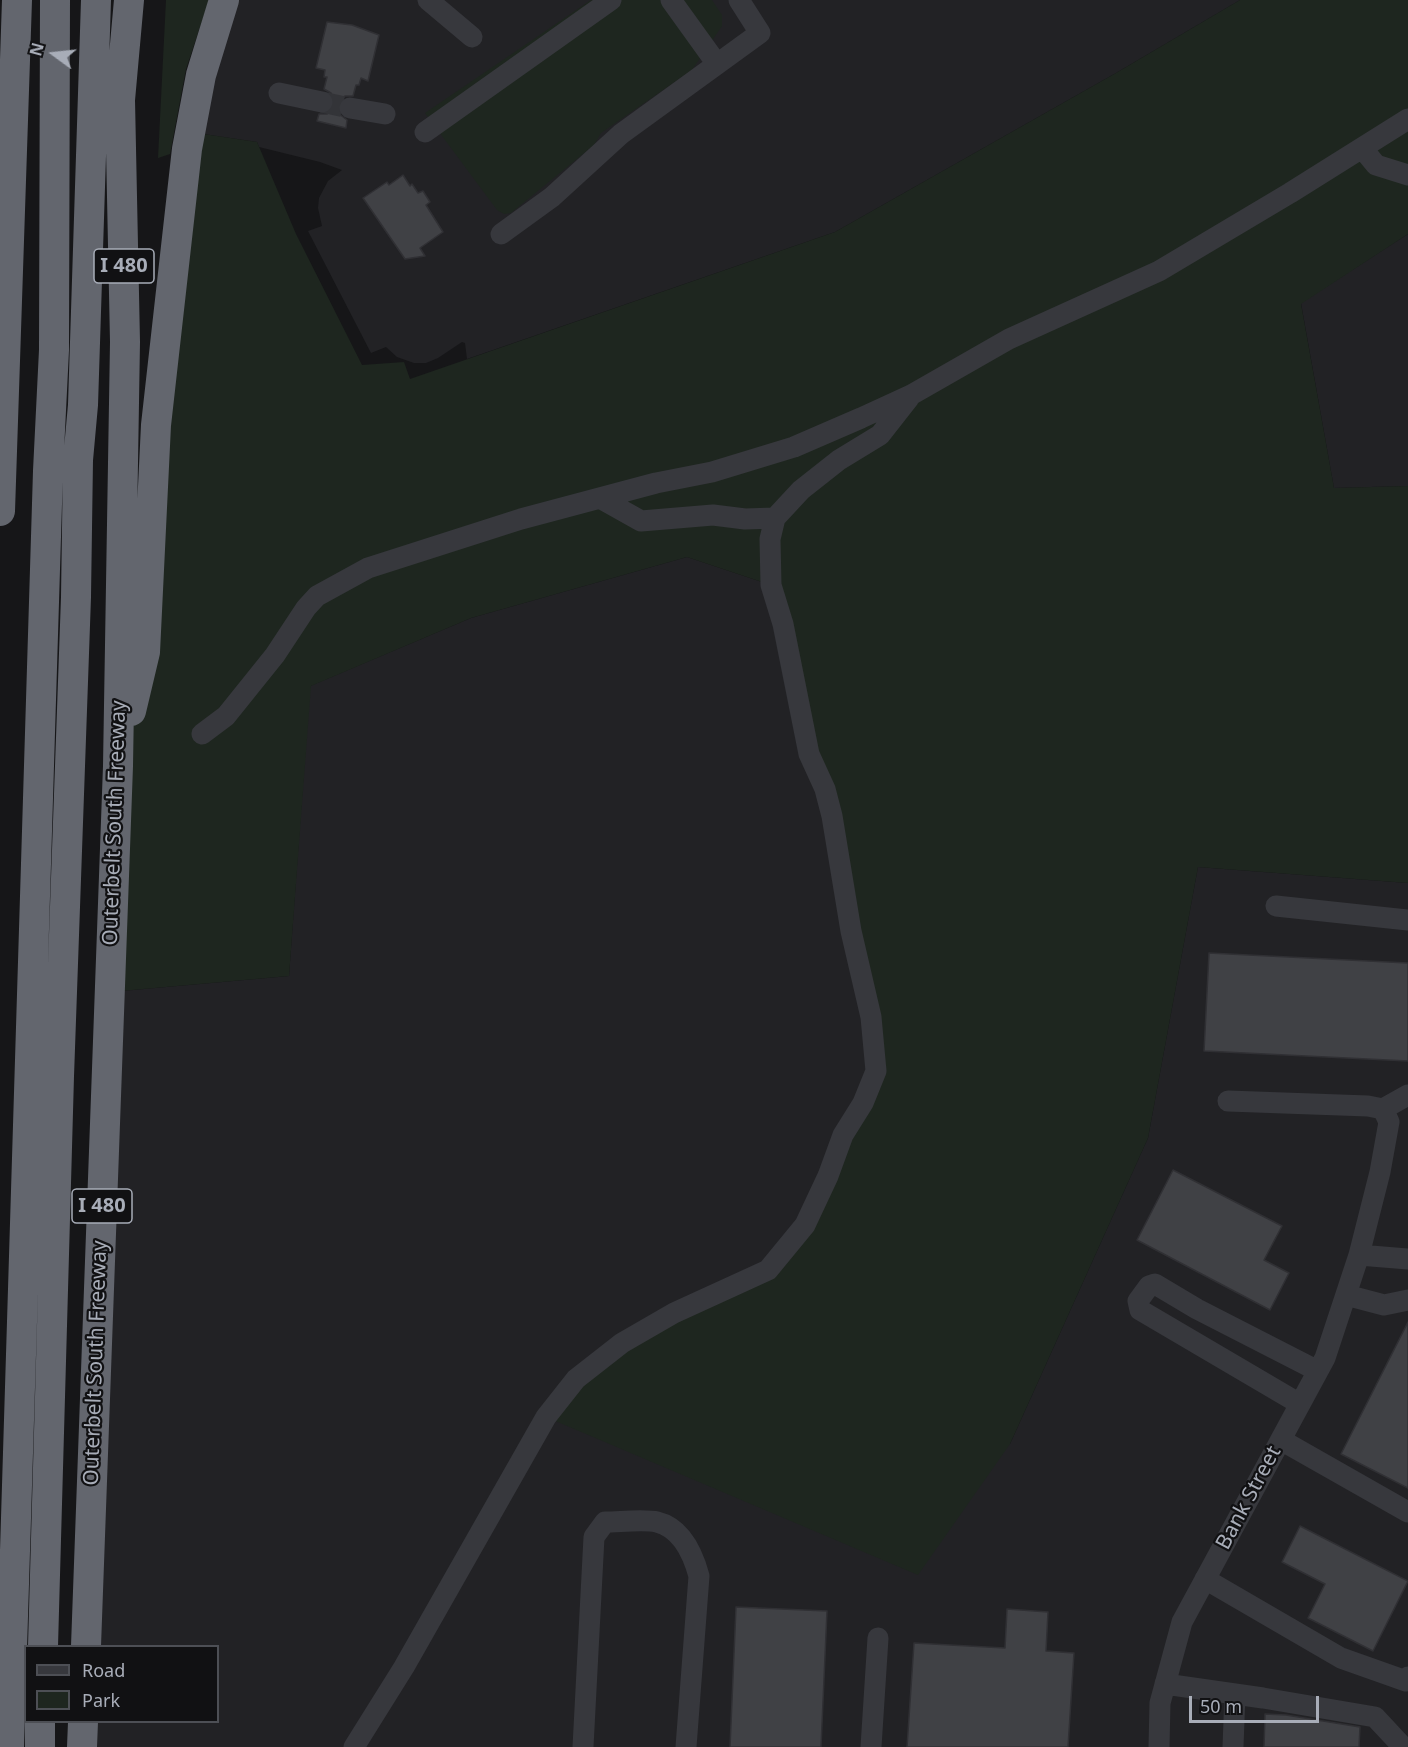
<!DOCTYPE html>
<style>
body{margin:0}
#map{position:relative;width:1408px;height:1747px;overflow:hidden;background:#161618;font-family:"Noto Sans",sans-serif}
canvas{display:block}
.legend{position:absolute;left:24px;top:1645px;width:195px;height:78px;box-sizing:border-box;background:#111113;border:2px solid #4d4f55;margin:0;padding:8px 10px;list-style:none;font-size:18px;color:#a8adb8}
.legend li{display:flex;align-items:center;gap:12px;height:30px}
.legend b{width:30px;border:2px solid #4d4f55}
.north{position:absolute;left:24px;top:24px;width:60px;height:60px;-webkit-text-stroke:4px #111113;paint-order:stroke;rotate:285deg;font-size:16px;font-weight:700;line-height:24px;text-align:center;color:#a8adb8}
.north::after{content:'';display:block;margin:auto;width:21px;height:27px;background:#a8adb8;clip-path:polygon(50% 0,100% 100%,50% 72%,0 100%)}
.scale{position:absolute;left:1189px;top:1696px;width:130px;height:27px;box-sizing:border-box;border:3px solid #a8adb8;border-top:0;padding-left:8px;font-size:18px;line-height:21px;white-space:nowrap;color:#a8adb8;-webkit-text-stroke:4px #111113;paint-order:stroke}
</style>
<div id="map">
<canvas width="1408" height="1747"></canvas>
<ul class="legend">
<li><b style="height:8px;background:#37383d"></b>Road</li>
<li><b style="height:16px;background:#1e261f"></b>Park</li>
</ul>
<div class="north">N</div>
<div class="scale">50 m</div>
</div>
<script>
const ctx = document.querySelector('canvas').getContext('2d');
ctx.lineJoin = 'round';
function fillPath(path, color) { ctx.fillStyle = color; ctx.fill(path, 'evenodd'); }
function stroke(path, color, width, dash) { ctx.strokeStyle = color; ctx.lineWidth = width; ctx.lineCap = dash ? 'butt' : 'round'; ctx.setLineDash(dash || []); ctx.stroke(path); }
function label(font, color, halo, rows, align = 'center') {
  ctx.font = font + ' "Noto Sans",sans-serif'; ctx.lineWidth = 4.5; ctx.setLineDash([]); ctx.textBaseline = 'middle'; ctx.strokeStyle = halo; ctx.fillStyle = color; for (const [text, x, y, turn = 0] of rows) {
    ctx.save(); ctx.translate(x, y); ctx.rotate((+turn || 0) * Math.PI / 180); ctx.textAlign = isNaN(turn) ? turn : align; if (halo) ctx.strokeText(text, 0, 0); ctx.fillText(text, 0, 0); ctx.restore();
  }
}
const built = new Path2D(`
 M238,0H1240L1116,73L835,232L467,359L465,343L462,342L438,358L426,363H414L397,357L386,347L371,353L308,231L322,226L318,208L319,198L328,181L342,170L320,162L259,147L257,142L203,134L211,88Z
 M1408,234V486L1334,488L1301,303Z
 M687,557L771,585L1010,1444L1148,1138L1198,867L1408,883V1747H82L83,1722H218V1646H86L110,992L289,976L310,686L471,618Z`);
const green = new Path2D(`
 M166,0H209L186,69L170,154L158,158Z
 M591,0H712L722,15V26L692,70L601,133L594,145L511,213L504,214L497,210L425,113Z
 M1240,0H1408V234L1301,304L1334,488L1408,486V883L1198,867L1148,1138L1010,1444L918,1575L546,1417L576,1379L768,1270L863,1103L871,1017L771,585L687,557L471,618L311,686L289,976L110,992L118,766L190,132L257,142L296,234L362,365L404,362L410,379L835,232L1116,73Z`);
const building = new Path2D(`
 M327,22L352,25L379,35L368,81L361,78L359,85H356L353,96H345L338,105V113L347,120L346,128L317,121L319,114H327L332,110L335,104L331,93L324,89L327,77H324L325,70L316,68Z
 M403,175L410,186L412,184L418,193L423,191L430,202L426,205L443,232L420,248L425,256L405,259L363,198L387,182L389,185Z
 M1209,953L1408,963V1061L1204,1051Z
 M1173,1170L1282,1226L1264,1260L1289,1273L1270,1310L1137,1240Z
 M1408,1322V1488L1341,1454Z
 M1300,1526L1408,1581L1373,1651L1308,1618L1325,1584L1282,1562Z
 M736,1607L827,1611L821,1747H730Z
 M1007,1609L1048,1612L1046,1651L1074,1653L1068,1747H907L914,1643L1005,1648Z
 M1265,1714L1286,1715L1360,1727L1359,1747H1264Z`);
const minorTunnel = new Path2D(`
 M322,102L350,108`);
const minor = new Path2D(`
 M428,0L472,37
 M671,0L717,64
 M279,93L322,102
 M350,108L385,114
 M425,132L611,0
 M1362,148L1376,165L1408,175
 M501,234L552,197L621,134L760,33L739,0
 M600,498L641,521L713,515L745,519L775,518L801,490L839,460L880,435L909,398
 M202,734L226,716L275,655L306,608L317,596L368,568L521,519L656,483L712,472L794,447L861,418L911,395L1009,339L1159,271L1290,193L1408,119
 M1276,906L1408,920
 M1383,1109L1408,1095
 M1359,1255L1408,1259
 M1346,1295L1384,1305L1408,1300
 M1300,1404L1140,1310L1138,1301L1149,1286L1155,1284L1197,1309L1318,1371
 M1281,1440L1408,1512
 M1205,1579L1341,1658L1406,1681L1408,1677
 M1165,1684L1263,1698L1375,1717L1403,1747
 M354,1747L404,1667L546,1417L576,1379L622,1343L674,1313L768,1270L805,1225L828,1176L843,1135L863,1103L876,1071L871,1017L851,931L832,816L825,789L809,754L783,624L771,585L770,539L775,518
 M583,1747L594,1537L605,1522C619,1522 645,1519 657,1522C682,1528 693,1554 699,1576L686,1747
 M871,1747L878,1638
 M1159,1747L1160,1703L1182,1622L1325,1358L1359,1255L1380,1172L1389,1122L1383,1109L1368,1106L1228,1101
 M1233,1747L1235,1694`);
const highway = new Path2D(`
 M0,511L17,0
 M131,711L145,652L156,425L187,149L201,75L224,0
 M43,1646L59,1076L76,597L78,460L83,405L96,0
 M86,1646L118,766L125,342L120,100L129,0
 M9,1747L48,471L54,350L55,0
 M40,1747V1722
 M82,1747L83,1722`);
const shields = [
 [124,266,60],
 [102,1206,60]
];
const shieldNames = [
 ["I 480",124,266],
 ["I 480",102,1206]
];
const streetNames = [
 ["Outerbelt South Freeway",115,823,-88],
 ["Outerbelt South Freeway",96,1363,-88],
 ["Bank Street",1249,1498,-62]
];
fillPath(built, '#222225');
fillPath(green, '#1e261f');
fillPath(building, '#404145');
stroke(building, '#303034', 1.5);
stroke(minorTunnel, '#333438', 21, [21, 10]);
stroke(minor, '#37383d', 21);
stroke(highway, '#63666e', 30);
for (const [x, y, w] of shields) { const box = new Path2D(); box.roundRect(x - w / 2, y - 17, w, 34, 4.5); ctx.fillStyle = '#111113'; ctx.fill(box); stroke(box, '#a8adb8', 1.5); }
label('bold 20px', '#a8adb8', null, shieldNames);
label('21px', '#a8adb8', '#111113', streetNames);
</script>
